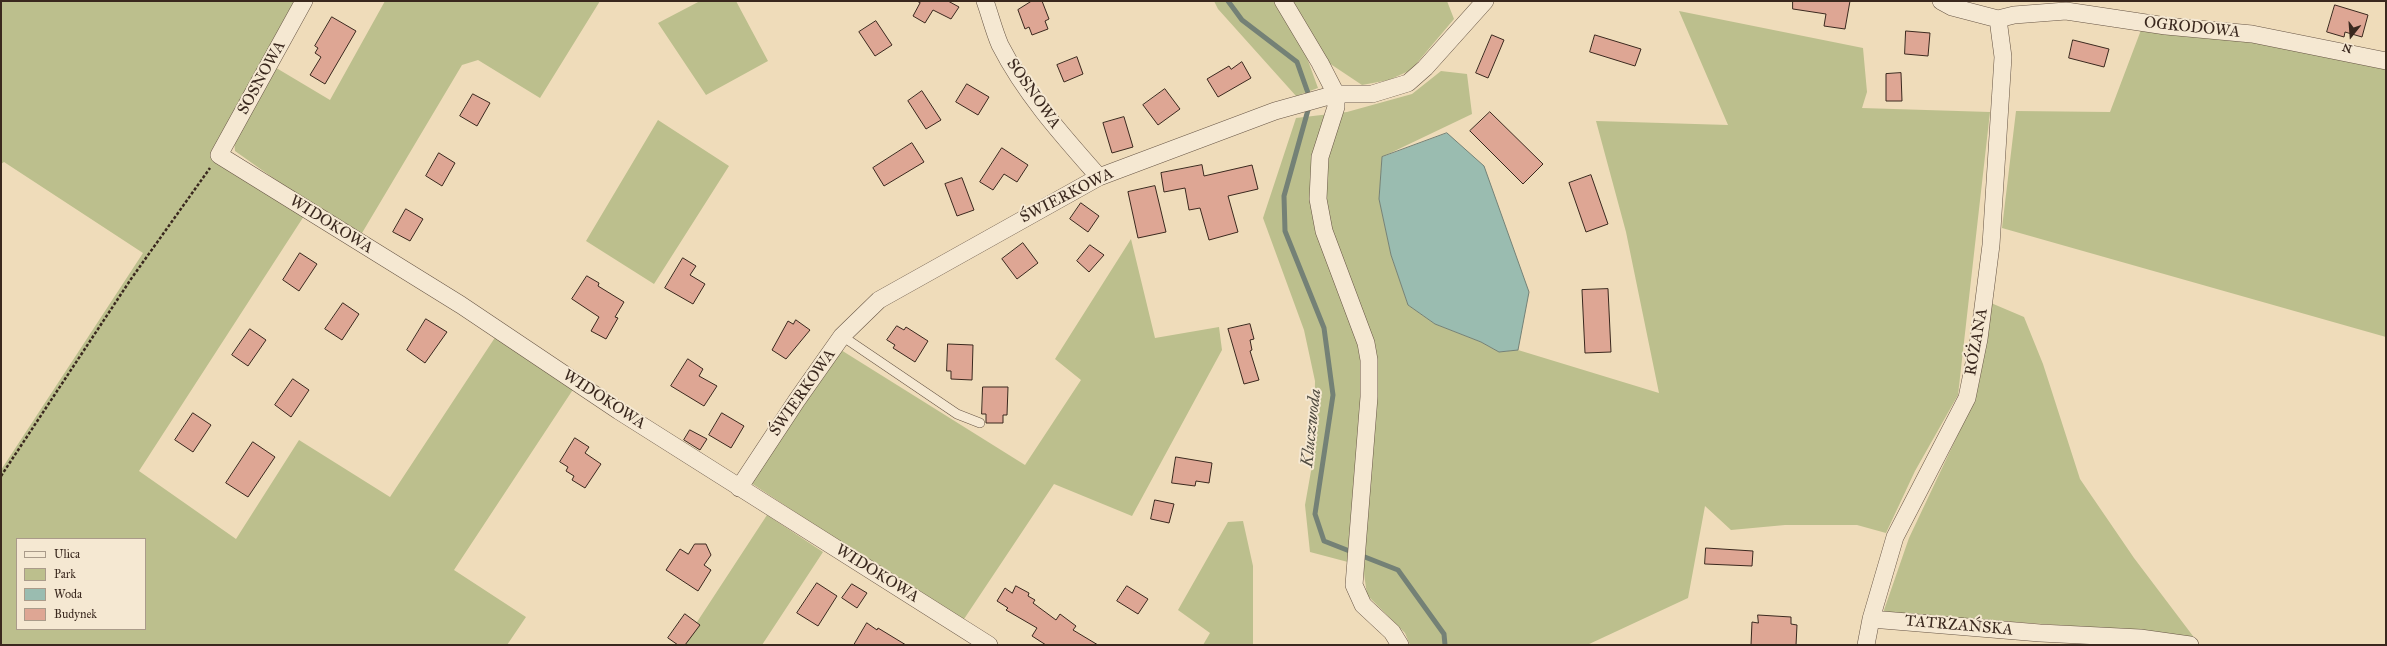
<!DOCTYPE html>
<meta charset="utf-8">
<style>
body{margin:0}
#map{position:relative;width:2387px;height:646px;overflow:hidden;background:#efdcba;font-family:"IM FELL Great Primer",serif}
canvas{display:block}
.frame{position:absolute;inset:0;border:2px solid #3a281e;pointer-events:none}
.legend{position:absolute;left:16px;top:538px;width:130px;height:92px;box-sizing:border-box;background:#f5e8d2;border:1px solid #aa9b8a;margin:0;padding:5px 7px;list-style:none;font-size:12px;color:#3a281e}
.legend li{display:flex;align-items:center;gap:8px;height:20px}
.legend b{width:20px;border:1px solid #aa9b8a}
.north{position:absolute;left:2331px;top:16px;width:40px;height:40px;-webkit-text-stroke:3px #f5e8d2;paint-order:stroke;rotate:197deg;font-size:11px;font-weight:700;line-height:16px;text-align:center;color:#3a281e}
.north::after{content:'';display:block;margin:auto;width:14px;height:18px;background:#3a281e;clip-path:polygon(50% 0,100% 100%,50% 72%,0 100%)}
</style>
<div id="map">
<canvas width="2387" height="646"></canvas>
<div class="frame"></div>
<ul class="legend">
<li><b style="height:5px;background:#f5e8d2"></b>Ulica</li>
<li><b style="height:11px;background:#bcbf8d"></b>Park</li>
<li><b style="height:11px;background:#9abcb0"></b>Woda</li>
<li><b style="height:11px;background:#dea694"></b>Budynek</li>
</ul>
<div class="north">N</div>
</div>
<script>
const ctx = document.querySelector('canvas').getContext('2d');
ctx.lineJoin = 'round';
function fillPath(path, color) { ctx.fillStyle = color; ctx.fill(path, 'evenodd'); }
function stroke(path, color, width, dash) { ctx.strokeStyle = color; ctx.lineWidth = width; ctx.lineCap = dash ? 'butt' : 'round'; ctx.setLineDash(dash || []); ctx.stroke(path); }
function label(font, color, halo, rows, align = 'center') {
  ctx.font = font + ' "IM FELL Great Primer",serif'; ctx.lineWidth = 4; ctx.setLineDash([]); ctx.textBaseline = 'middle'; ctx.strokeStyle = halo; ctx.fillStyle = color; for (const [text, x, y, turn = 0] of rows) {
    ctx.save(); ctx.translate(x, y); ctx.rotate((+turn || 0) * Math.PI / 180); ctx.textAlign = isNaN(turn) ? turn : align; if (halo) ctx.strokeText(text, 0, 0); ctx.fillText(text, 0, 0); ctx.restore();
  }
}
const green = new Path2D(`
 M1,1H301L215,152L304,216L139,471L236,539L299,440L390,497L496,336L574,388L454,570L526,617L507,645H1V470L143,253L4,162L1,164ZM17,539H145V629H17Z
 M385,1H600L540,98L478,60L462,65L362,233L283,185L235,151L234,140L273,66L330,100Z
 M700,1H736L768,61L706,95L658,23Z
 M1214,1H1279L1303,47L1318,88L1296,96L1218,9Z
 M1289,1H1447L1454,19L1411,70L1389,80L1362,85L1326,61Z
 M1679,11L1863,48L1867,92L1862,108L1990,112L1958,395L1915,471L1886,533L1857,525H1785L1731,530L1705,506L1688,598L1587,645H1410L1405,633L1367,595L1363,566L1310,552L1305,505L1314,454L1315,381L1304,330L1263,218L1296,118L1347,112L1412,94L1441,71L1467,74L1472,114L1382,157L1379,199L1391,255L1408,305L1435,324L1481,342L1499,352L1518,350L1659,393L1626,232L1596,121L1728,125Z
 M2141,30L2255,41L2386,66V337L2002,228L2016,111L2110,112Z
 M658,120L729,166L654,284L586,241Z
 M1131,239L1155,338L1219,327L1222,350L1132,516L1054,484L962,622L751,483L841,350L1025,465L1081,380L1055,359Z
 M1991,303L2024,317L2043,364L2080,479L2134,558L2199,644L2159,632L1883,613L1909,538L1970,409Z
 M767,515L823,552L762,645H682Z
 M1243,521L1253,566V645H1203L1210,633L1178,610L1228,522Z`);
const water = new Path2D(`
 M1447,133L1484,166L1529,292L1518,350L1499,352L1481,342L1435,324L1408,305L1391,255L1379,199L1382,157Z`);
const stream = new Path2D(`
 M1228,1L1242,20L1297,62L1308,93
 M1308,110L1284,196L1285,231L1324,328L1333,395L1315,514L1324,541L1398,570L1444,634L1445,645`);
const building = new Path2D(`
 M917,1H948L959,7L951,19L933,10L925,23L913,16L920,3Z
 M1032,1H1042L1049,19L1045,21L1048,29L1032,35L1029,27L1025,29L1018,10Z
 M1793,1H1850L1845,29L1824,26L1826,14L1793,9Z
 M2335,5L2368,15L2362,37L2345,32L2344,37L2327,32Z
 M332,17L356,31L325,84L310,75L321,57L315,53L318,48L315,46Z
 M876,21L892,45L875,56L859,32Z
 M1906,31L1930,33L1928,56L1905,54Z
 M1492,35L1504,40L1488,78L1476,73Z
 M1595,35L1641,49L1635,66L1590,52Z
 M2073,40L2109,49L2104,67L2069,58Z
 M1077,57L1083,74L1064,82L1057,65Z
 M1242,62L1251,78L1218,97L1207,79L1229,66L1231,69Z
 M1901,73L1902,101H1886V74Z
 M967,84L989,97L978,115L956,102Z
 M1165,89L1180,109L1158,125L1143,105Z
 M922,91L941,120L926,129L908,101Z
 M473,94L490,103L477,126L460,116Z
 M1490,112L1543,164L1523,184L1470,131Z
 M1124,117L1133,147L1112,153L1103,123Z
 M912,143L924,162L884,186L873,168Z
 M1002,148L1028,165L1017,182L1004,174L993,190L980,182Z
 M439,153L455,163L442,186L426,176Z
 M1202,165L1204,176L1252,165L1258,189L1228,196L1238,232L1209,240L1200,208L1189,210L1185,188L1164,192L1161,173Z
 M1591,175L1608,224L1586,232L1569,183Z
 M962,178L974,210L957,216L945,184Z
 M1155,186L1166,232L1138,238L1128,192Z
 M1081,203L1099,216L1088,232L1070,219Z
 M406,209L423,219L410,241L393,232Z
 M1023,243L1038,263L1017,279L1002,259Z
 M1090,245L1104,255L1089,272L1077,261Z
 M300,253L317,264L299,291L283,280Z
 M683,258L696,266L690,275L705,284L693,304L665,288Z
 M587,276L599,283L598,286L624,302L615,317L618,318L606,339L591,331L599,317L572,299Z
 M1608,289L1611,352L1585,353L1582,290Z
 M343,303L359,314L342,340L325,329Z
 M426,319L447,332L425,363L407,350Z
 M796,320L810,330L786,359L772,350L788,321L793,324Z
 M1250,324L1254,339L1250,340L1252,350L1250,351L1259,380L1244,384L1228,329Z
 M897,326L904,330L906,327L928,341L915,362L893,348L895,345L887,340Z
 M250,329L266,340L248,366L232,355Z
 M948,344L973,345L972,380L951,379V371H947Z
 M688,359L703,369L699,376L717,386L704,406L671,386Z
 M293,379L309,390L291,417L275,405Z
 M983,387H1008L1007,415H1003V423H986V414H982Z
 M193,413L211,425L193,452L175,440Z
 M722,413L744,426L731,448L709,435Z
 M690,430L707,439L700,450L684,440Z
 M575,438L589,447L585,453L601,464L585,488L572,480L574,476L566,471L568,467L560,462Z
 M253,442L275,457L248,497L226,483Z
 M1176,457L1212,463L1209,483L1196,481L1195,486L1172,483Z
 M1155,500L1174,504L1169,523L1151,519Z
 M695,544H706L711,555L704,565L711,570L698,591L666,570L680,549L688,554Z
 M1706,548L1753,551L1752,566L1705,564Z
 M817,583L837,596L818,626L797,613Z
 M852,584L867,593L857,608L842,598Z
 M1016,586L1029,593L1028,596L1035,600L1033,603L1056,620L1060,614L1076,626L1073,630L1098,645H1046L1032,636L1037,628L1006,610L1008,608L997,601L1005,588L1012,593Z
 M1127,586L1148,599L1138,614L1117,601Z
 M685,614L700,625L685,645H678L668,638Z
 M1758,615L1791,617V624L1797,625L1796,645H1751L1752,622L1758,623Z
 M867,623L877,630L878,628L906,645H854Z`);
const path = new Path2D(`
 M1,476L131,279L210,168`);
const lane = new Path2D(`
 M842,336L957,414L980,423`);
const street = new Path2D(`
 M304,1L219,155L461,305L619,411L989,645
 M985,1C990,15 994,31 1000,45C1025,94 1062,135 1099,177
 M1283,1L1320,63L1336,94V107L1320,157L1318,199L1324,231L1366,343L1369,360V397L1354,585L1363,605L1392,632L1400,645
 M1941,1L1952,7L1998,19
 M1998,19L2014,15L2066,11L2166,26L2252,34L2386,61
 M739,488L797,400L842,336L879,300L1099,177L1275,111L1336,94H1372L1408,83L1425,68L1485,1
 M1871,619L2040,633L2140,638L2190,645
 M1866,645L1871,619L1895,537L1967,398L1979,339L1991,245L2003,57L1998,19`);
const streetNames = [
 ["OGRODOWA",2192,28,6],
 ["SOSNOWA",262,78,-61],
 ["SOSNOWA",1033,94,55],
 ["ŚWIERKOWA",1067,196,-27],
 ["WIDOKOWA",331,225,32],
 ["RÓŻANA",1977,342,-80],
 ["ŚWIERKOWA",803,393,-55],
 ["WIDOKOWA",604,400,33],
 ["WIDOKOWA",877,574,32],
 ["TATRZAŃSKA",1959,626,5]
];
const waterNames = [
 ["Kluczwoda",1312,428,-84]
];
fillPath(green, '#bcbf8d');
fillPath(water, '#9abcb0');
stroke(water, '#748176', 1);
stroke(stream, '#748176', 5);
fillPath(building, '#dea694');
stroke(building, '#3a281e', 1);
stroke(lane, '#675545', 10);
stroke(street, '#675545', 18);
stroke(path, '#3a281e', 2.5, [3, 2]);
stroke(lane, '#f5e8d2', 9);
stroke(street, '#f5e8d2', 17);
label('16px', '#3a281e', '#f5e8d2', streetNames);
label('italic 17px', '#524d42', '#f5e8d2', waterNames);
</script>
